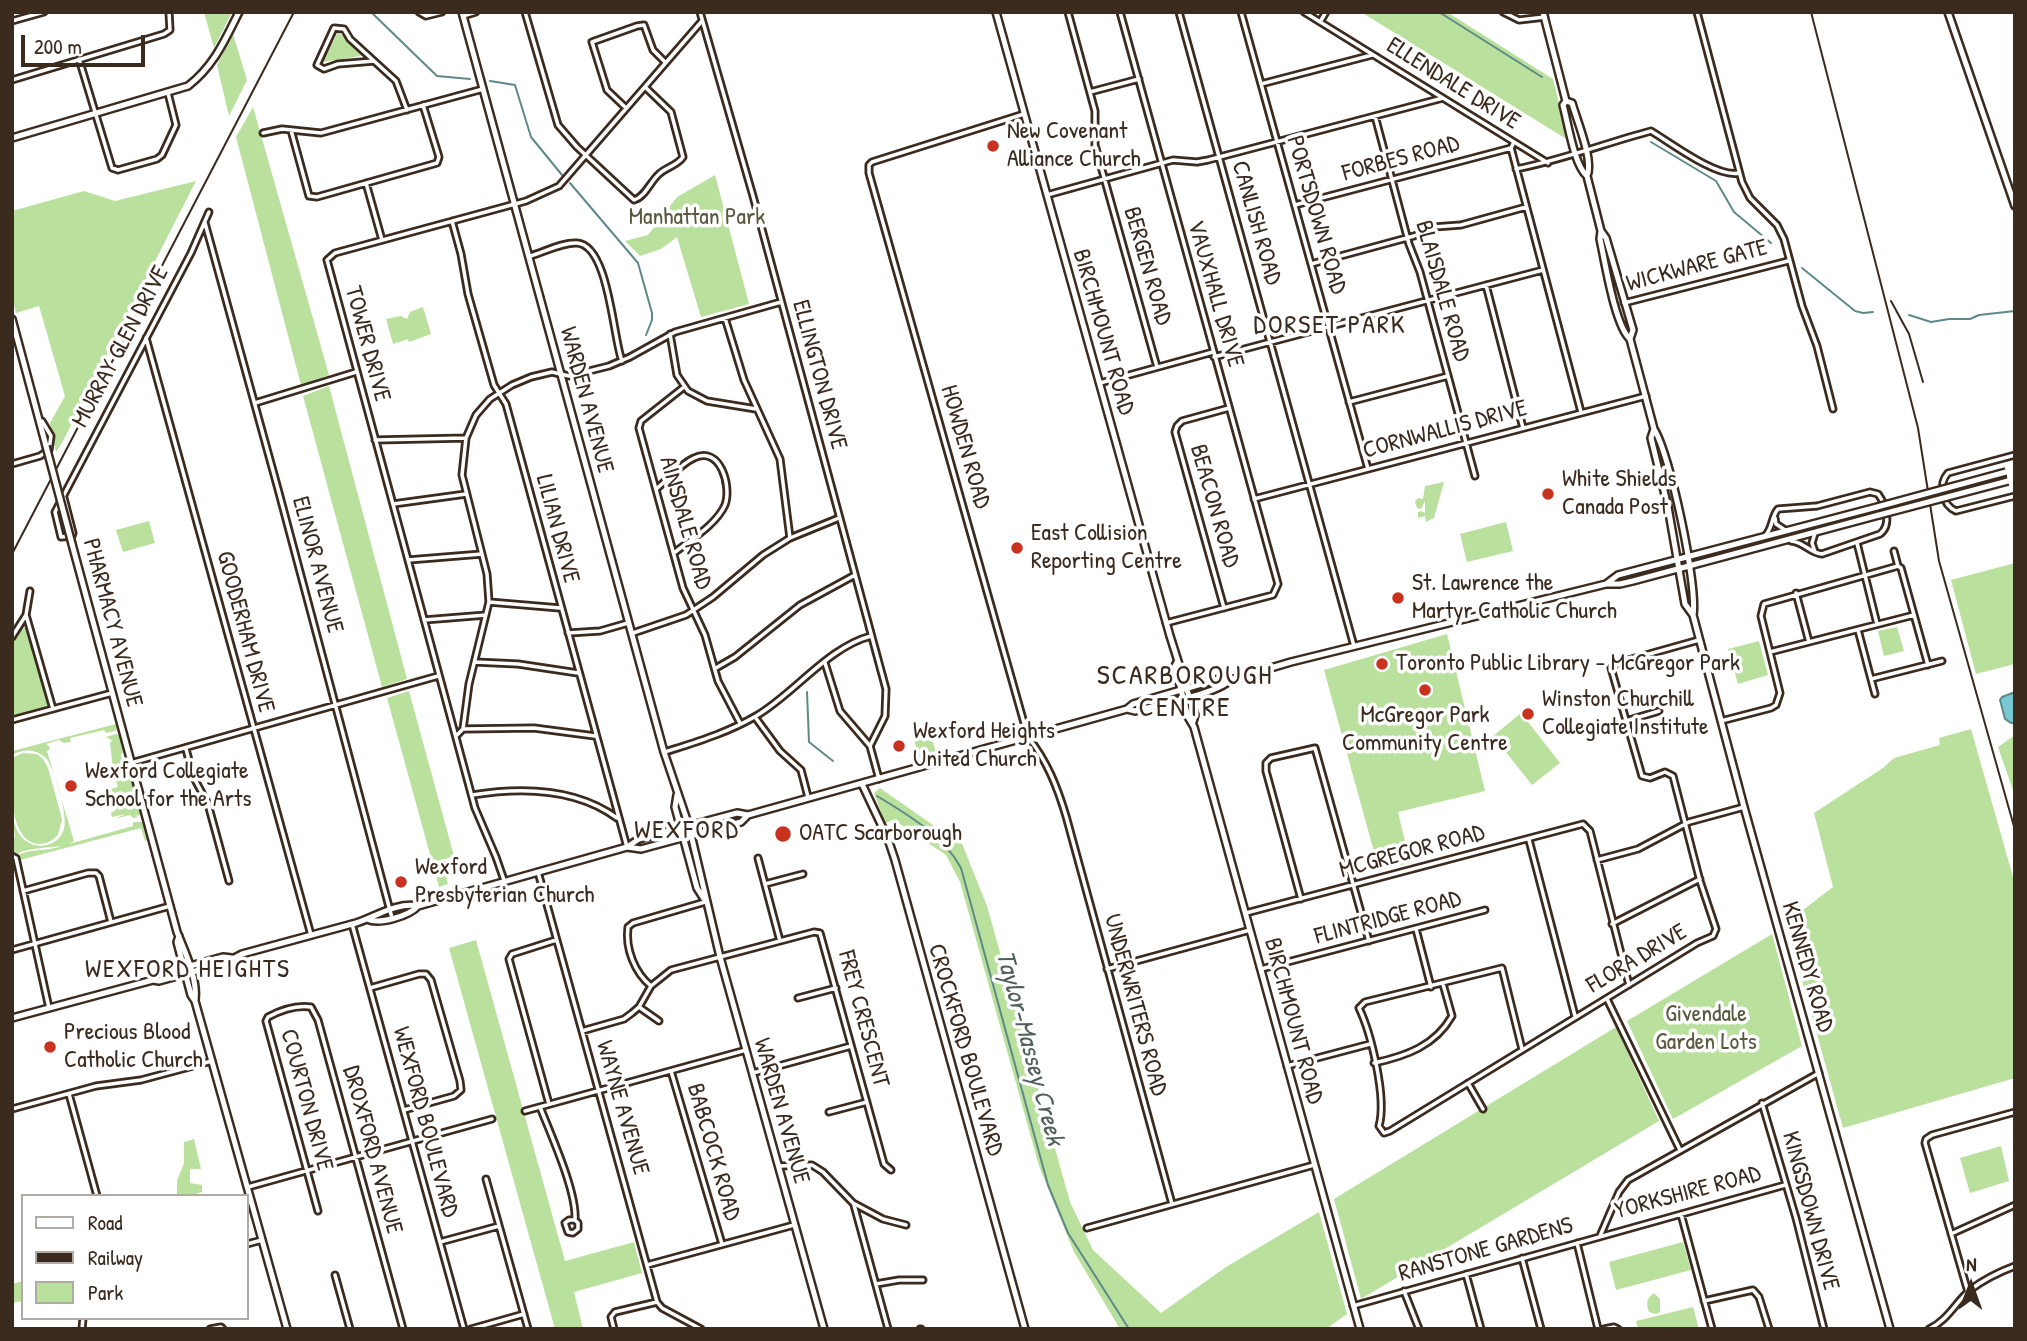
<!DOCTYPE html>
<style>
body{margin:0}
#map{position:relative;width:2027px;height:1341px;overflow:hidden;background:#fff;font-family:"Patrick Hand",sans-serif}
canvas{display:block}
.frame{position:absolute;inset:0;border:14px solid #3b2a1e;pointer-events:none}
.legend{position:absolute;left:21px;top:1194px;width:228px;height:126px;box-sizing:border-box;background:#fff;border:2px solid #b1aaa5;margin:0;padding:9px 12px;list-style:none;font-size:21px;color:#3b2a1e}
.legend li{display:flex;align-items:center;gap:14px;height:35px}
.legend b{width:35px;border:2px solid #b1aaa5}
.north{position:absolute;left:1936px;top:1250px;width:70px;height:70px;-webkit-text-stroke:5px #fff;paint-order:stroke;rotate:1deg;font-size:19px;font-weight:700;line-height:28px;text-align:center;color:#3b2a1e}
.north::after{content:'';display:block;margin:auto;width:24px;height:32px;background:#3b2a1e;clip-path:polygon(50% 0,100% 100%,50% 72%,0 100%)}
.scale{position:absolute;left:21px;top:35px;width:124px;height:32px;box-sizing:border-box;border:4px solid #3b2a1e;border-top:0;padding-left:9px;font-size:21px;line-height:24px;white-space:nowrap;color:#3b2a1e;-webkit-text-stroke:5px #fff;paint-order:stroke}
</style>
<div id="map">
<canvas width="2027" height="1341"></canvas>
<div class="frame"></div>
<ul class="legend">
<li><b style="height:9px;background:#fff"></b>Road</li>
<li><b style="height:9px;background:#3b2a1e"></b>Railway</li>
<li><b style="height:19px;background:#b9e09c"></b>Park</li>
</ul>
<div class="north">N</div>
<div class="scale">200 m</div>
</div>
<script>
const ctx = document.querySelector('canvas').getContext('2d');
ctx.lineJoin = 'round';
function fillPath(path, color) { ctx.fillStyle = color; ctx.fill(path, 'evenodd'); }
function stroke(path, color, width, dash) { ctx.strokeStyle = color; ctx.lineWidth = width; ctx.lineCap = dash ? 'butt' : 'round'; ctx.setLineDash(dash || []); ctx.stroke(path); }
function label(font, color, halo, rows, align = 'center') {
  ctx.font = font + ' "Patrick Hand",sans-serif'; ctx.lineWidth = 7; ctx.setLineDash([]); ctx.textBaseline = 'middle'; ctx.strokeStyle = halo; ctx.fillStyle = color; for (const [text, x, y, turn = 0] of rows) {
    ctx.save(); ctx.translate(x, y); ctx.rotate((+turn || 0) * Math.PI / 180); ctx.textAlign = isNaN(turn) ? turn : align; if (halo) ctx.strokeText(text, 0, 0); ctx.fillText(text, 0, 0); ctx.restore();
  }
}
const green = new Path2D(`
 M204,12H232L214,48Z
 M1361,12H1447L1553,79L1568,140Z
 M338,32L360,51L361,56L323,62Z
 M233,34L247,80L229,116L217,65Z
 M253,107L329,375L301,385L236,137Z
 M715,175L749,304L701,317L677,237L661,249L640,256L625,241L648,235L677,197Z
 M196,181L63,441L56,452L50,423L65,396L39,306L16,313L12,298V211L84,191L115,201Z
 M423,307L431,334L409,342L408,339L393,344L386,319L401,316L407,319L410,312Z
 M329,386L407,679L382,687L303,396Z
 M1444,482L1434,518L1426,522L1425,516L1418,518V512L1421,511L1425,513V501L1421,509L1417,508L1415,502L1418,498L1423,499L1425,486Z
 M149,521L155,543L123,552L116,530Z
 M1506,522L1513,551L1467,562L1460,534Z
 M2015,563V664L1976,674L1951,580Z
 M1897,627L1904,651L1884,656L1878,631Z
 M25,628L29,632L48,704L45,708L12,716V641L20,629Z
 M1447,634L1485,791L1398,812L1410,863L1379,870L1324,670Z
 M1759,641L1768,675L1738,684L1728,649Z
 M409,691L454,856L442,860L448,884L439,887L387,698Z
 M1521,713L1560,763L1532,785L1493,736Z
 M116,724L118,728L115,731L106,733L104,730L70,738L71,742L64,743L59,740L46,744L48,745L50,749L47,751L74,841L69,844L133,826V822H143L148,840L145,841L141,828L20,860V854C32,849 49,851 62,846C52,847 25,849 19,853L12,852V838L15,837L12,814C14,821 15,828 20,835C31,851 58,849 64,829C68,814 55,772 47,759C36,749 25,748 12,755V751Z
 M928,724L936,753L919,758L911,728Z
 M1971,729L2015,884V1078L1843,1128L1786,923L1833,887L1814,813L1883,768L1894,758L1940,745L1939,738Z
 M116,734L120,736L123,753L121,754L122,761L126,760L129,769L116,772L113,770L110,742L113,741L106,737Z
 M2015,735V796L1998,747Z
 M23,753L37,754L43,759L48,768L62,819L58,835C52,841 47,844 38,844C7,840 12,780 12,758Z
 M129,771L141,813L138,816L134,814L138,817L133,818L130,815L114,819L126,814L112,817L111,813L116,810L110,789L118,787L114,775Z
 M880,788L950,837L959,836L987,906L1070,1202L1093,1250L1161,1313L1226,1267L1319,1212L1347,1314L1326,1329H1120L1074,1252L1039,1166L960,882L946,855L894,820L885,823L874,793Z
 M1772,934L1802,1046L1673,1119L1627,1021Z
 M476,940L565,1261L634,1242L642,1273L574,1292L583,1329H555L449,948Z
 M1616,1027L1659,1121L1361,1299L1334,1199Z
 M194,1139L201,1169H190V1183L202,1185V1192L190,1196H177V1181L184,1163V1142Z
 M2001,1146L2009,1181L1970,1193L1960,1158Z
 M1683,1242L1691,1270L1616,1290L1609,1262Z
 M23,1281V1301L12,1303V1284Z
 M1654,1293L1660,1299V1312L1656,1314L1649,1312C1646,1303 1646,1299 1654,1293Z
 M1693,1307L1699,1329H1638L1636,1321Z`);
const water = new Path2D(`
 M2015,692V723H2011L2005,719L2000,700L2002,697Z`);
const stream = new Path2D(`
 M371,12L437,76L470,79
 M1439,12L1542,77
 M490,81L515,85L531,137L562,175
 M1651,142L1716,181L1734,212L1771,243
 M570,183L638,263L652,313V320L646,335
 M1802,268L1855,311L1863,313L1873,312
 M1909,315L1931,322L1949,319H1970L1979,315L2015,311
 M807,692L809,742L833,761
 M877,796C907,814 944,836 961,868L1048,1185L1068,1233L1129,1329`);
const street = new Path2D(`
 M419,12L426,16L442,12
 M525,12L558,125L577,147L634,200C645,197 650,182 659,174C666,167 677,166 683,157L671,112L645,87
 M700,12L753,196L886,689L885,716L870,746
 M1068,12L1095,111V145L1157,367
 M1120,12L1278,584L1273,595L1166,623
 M1179,12L1354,646
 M1241,12L1368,469
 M1304,12L1548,163
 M1503,12L1519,20L1545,17
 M1697,12L1742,182L1750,198L1777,225L1784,239L1802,306L1817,346L1833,409
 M463,16L476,12
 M12,21L44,12
 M1320,22L1326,12
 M79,59L112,168L118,170L157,159L162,155L176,125L168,93
 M374,61L338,64L324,69L317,65L334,28L344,29L350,39L396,81L407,110
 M12,80L164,34L170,30L169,12
 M1261,84L1372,55
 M1090,92L1139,79
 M626,108L607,90L592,42L637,26L644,25L653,50L665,62
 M1024,114L872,162L869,165V173L1028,737C1047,761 1057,786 1066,816L1172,1204
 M1375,116L1409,244L1420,272L1475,476
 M291,130L309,196L317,197L437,163L439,157L423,105
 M263,133L282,129L321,133L483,89
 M1511,148L1581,412
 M1516,169C1562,160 1606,143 1651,131C1671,143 1717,178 1739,173
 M366,183L382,240
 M1047,195L1173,160L1197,162L1208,160L1443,98
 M1295,205L1511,148L1514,142
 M452,221L461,254L468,294L494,385L506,404L627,847
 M205,223L278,489L392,918
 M530,256C544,252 563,242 577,243C609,245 613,338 622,361
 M1311,264L1414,236L1434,227L1461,225L1526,207
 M1486,285L1523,428
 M1624,303L1788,261
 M725,318L744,380L780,459L790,538
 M670,334L677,375L688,391L707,401L756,409
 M146,338L311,935
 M1214,357L1543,270
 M1100,383L1213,352
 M684,387L641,421L639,428L683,588L705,635L718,681L740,723
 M1349,402L1448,376
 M255,403L356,372
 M375,440L466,438
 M2015,455L1948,473C1938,484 1942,505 1956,511L2015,496
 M12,464L40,456L49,450L51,436L42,421
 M656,489C668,480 680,464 694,458C720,445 732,486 725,505C716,525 690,540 674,553
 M64,498L73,533L72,536L61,537L55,512L191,253L209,212
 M1254,499L1646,396
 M393,504L466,494
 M1775,518L1776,524L1785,530
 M1765,536C1773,528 1771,517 1778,509L1817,506L1870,492L1878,494C1886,505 1892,525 1880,534L1822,554C1810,553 1804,542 1791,541
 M1857,543L1877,624
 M1894,551L1898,566L1901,568L1928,665
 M1815,552L1812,543L1815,533
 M408,560L482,554
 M30,591L26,615L53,709
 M1796,593L1809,642
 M489,602L560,608
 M1224,608L1175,432L1177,426L1182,421L1229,408
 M424,620L486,615
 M1858,630L1875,694
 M568,633L600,631L628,623
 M633,633L686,615L713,597L763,555L790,538L839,518
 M12,637L26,615
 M1770,652L1914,615
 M475,662L518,664L578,673
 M825,663L840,711L870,746L879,779
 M716,668L735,657L800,605L855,575
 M1871,679L1942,661
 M755,717L780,751L801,770L808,797
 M12,720L112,693
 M1626,721L1659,711
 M1721,721L1771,708L1776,705L1780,693L1761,616L1764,604L1898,566
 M463,729L534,728L595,736
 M456,736L463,729L469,684L489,602L487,574L462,475L466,438L476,415L490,399L512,385L531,377L552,372L569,376L609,366L630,357L675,332L781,302
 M186,749L193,776L208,804L229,881
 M665,752C696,742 727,733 756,716C794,694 828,647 871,636
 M131,763L438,676
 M472,795C521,787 576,788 617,818
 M1529,840L1575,1016
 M12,856L16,858L49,1008
 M758,858L780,941
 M1597,860L1638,849L1689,822L1744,807
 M538,872L657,1302L662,1308L701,1329
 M504,880L496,857L475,808L327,260L335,253L526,201L559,186L702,21
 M765,884L803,874
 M23,891L88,873H96L99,876L111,922
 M1301,899L1266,771V763L1271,758L1315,748L1369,941
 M1246,913L1583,824L1590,831L1629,985
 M352,924L464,1329
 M1612,924L1700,879
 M1416,929L1431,987
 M12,950L170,906
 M1107,969L1250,930
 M1261,969L1485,910
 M651,986C635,973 625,949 628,927L633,923L705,902
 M370,988L419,974H426L431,980L460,1081L461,1090L454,1096L404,1110
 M798,998L836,988
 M1607,999L1680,1150
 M639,1007L659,1021
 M582,1031L624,1019L632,1013L639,1007L651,986L671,970L814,932L820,933L884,1164L891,1170
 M1522,1049L1502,968L1365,1002L1359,1008C1371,1033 1387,1098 1379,1126L1384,1133L1390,1131L1697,943L1713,936L1716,929L1700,881L1673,776L1665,772L1650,778L1642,776L1611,668L1617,663L1699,640
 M1374,1063C1406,1056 1435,1046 1452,1016L1443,984
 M1287,1066L1370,1044
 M671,1071L722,1244
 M753,1073L851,1046
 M1468,1083L1483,1109
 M69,1094L97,1196
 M1762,1103L1796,1218L1824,1329
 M549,1104L509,959L512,954L556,940
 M540,1107C551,1135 577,1192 575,1220L578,1223V1229L573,1233L568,1232L565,1223L569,1220H575
 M12,1109L96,1086L141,1080L212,1061
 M525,1111L746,1050
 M829,1112L867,1102
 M779,1166L812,1165L823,1172L853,1203L883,1219L906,1225
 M486,1179L528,1329
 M248,1187L492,1119
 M854,1205L888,1329
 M318,1211L266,1021L268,1017C281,1010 297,1005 311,1007L318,1020L403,1329
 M1681,1214L1712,1329
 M1087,1228L1314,1165
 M1951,1234L2015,1205
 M1600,1236L1619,1192L1628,1180L1819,1073
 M440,1242L499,1226
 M1577,1243L1598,1329
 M247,1244L262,1240
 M1522,1258L1541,1329
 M647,1265L794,1225
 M1466,1274L1481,1329
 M335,1275L350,1329
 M876,1284L899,1280H923
 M1404,1291L1419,1329
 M1968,1292L1925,1143L1926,1139L1932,1135L2015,1112
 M1704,1301L1753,1290L1759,1297L1769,1329
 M1353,1306L1785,1185
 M82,1329L83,1318
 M210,1329L221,1327L223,1329
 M471,1329L524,1314
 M614,1329L611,1317L615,1312L657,1302
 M920,1329H921
 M1604,1329L1614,1327L1618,1329
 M1929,1329C1948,1320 1955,1303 1970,1290C1983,1280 1999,1272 2015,1266`);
const secondary = new Path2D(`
 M462,12L664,752L689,826L720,957L824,1329
 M996,12L1170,636L1195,715L1193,722
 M1543,12L1566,101L1563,105C1568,123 1574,165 1587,176L1601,231L1606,238L1633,330L1630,339L1654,429C1670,454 1698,586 1693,615
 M1948,12L2015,206
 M1566,101L1572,103C1577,121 1594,161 1587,176
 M12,138L188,86C214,66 225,40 239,12
 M1601,231L1600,239C1605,262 1615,326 1630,339
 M12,319L46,446
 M1654,429L1651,438L1668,507L1685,604L1693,615L1744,807L1890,1329
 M72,544L177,932C185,952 198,979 195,1001
 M1606,584L1618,575L1877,507
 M1177,662L1175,666L1188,717L1194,727L1360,1329
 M1127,709L1135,711C1156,705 1217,694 1230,680
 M862,784L888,839L895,860L1025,1329
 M677,795L675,807L697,888L704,899
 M627,847L641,849L741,822L748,815L1127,709L1133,704L1222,678L1230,680L1291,662L1606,584H1620L1633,581L1879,515
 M367,919C379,925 409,916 418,906
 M179,936L177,942L191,995L195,1001L287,1329
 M153,980L157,975L223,957L232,958
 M12,1018L153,980L159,981L225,963L242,954L356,923C375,917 397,902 418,906L627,847L639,839L737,813L748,815`);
const rail = new Path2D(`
 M1811,12L1918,428L1939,561L2015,830
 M1891,301L1909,334L1923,382
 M12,554L294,12`);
const secondaryBridge = new Path2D(`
 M46,446L72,544
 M1877,507L2006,472
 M1879,515L2008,481`);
const markers = [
 [993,146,7,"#c8321e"],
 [1548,494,7,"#c8321e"],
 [1017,548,7,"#c8321e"],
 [1398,598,7,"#c8321e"],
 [1382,664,7,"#c8321e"],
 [1425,690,7,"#c8321e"],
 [1528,714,7,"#c8321e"],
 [899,746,7,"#c8321e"],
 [71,786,7,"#c8321e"],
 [783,834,9,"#c8321e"],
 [401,882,7,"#c8321e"],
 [50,1047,7,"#c8321e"]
];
const streetNames = [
 ["ELLENDALE DRIVE",1453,84,32],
 ["FORBES ROAD",1401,159,-15],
 ["PORTSDOWN ROAD",1316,215,74],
 ["CANLISH ROAD",1256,223,74],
 ["BERGEN ROAD",1147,266,74],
 ["WICKWARE GATE",1697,266,-15],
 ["BLAISDALE ROAD",1442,291,74],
 ["VAUXHALL DRIVE",1215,294,74],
 ["BIRCHMOUNT ROAD",1103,332,74],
 ["TOWER DRIVE",367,344,75],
 ["MURRAY GLEN DRIVE",121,347,-62],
 ["ELLINGTON DRIVE",819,375,75],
 ["WARDEN AVENUE",586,400,75],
 ["CORNWALLIS DRIVE",1445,430,-15],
 ["HOWDEN ROAD",965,447,74],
 ["BEACON ROAD",1214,506,74],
 ["AINSDALE ROAD",685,523,74],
 ["LILIAN DRIVE",557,529,75],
 ["ELINOR AVENUE",317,565,75],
 ["PHARMACY AVENUE",112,623,75],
 ["GOODERHAM DRIVE",245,632,75],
 ["MCGREGOR ROAD",1412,852,-15],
 ["FLINTRIDGE ROAD",1388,918,-15],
 ["FLORA DRIVE",1637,959,-31],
 ["KENNEDY ROAD",1807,967,74],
 ["UNDERWRITERS ROAD",1135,1005,75],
 ["FREY CRESCENT",863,1019,75],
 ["BIRCHMOUNT ROAD",1293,1021,75],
 ["CROCKFORD BOULEVARD",965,1050,74],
 ["COURTON DRIVE",306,1100,75],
 ["WAYNE AVENUE",622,1108,74],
 ["WARDEN AVENUE",781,1111,74],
 ["WEXFORD BOULEVARD",425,1122,75],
 ["DROXFORD AVENUE",372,1150,75],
 ["BABCOCK ROAD",713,1152,74],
 ["YORKSHIRE ROAD",1688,1193,-15],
 ["KINGSDOWN DRIVE",1810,1211,75],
 ["RANSTONE GARDENS",1486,1250,-16]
];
const poiNames = [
 ["New Covenant",1007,132],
 ["Alliance Church",1007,160],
 ["White Shields",1562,480],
 ["Canada Post",1562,508],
 ["East Collision",1031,534],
 ["Reporting Centre",1031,562],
 ["St. Lawrence the",1412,584],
 ["Martyr Catholic Church",1412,612],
 ["Toronto Public Library - McGregor Park",1396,664],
 ["Winston Churchill",1542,700],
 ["Collegiate Institute",1542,728],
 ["McGregor Park",1425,716,"center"],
 ["Community Centre",1425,744,"center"],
 ["Wexford Heights",913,732],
 ["United Church",913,760],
 ["Wexford Collegiate",85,772],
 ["School for the Arts",85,800],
 ["OATC Scarborough",799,834],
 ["Wexford",415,868],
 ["Presbyterian Church",415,896],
 ["Precious Blood",64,1033],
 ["Catholic Church",64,1061]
];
const parkNames = [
 ["Manhattan Park",697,218],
 ["Givendale",1706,1015],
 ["Garden Lots",1706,1043]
];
const neighbourhoodNames = [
 ["DORSET PARK",1330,326],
 ["WEXFORD",687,831],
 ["WEXFORD HEIGHTS",188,970]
];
const waterNames = [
 ["Taylor-Massey Creek",1029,1048,75]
];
const quarterNames = [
 ["SCARBOROUGH",1185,677],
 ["CENTRE",1185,709]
];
fillPath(green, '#b9e09c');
fillPath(water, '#77c8d1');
stroke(water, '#5f8989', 2);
stroke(stream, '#5f8989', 2);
stroke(street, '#3b2a1e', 9);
stroke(secondary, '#3b2a1e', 10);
stroke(street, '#fff', 3.5);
stroke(secondary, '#fff', 5);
stroke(rail, '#3b2a1e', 2);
stroke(secondaryBridge, '#3b2a1e', 10, []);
stroke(secondaryBridge, '#fff', 5);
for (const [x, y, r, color] of markers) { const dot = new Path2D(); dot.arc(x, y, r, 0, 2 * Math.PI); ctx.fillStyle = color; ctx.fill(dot); stroke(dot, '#fff', 2.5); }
label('24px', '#3b2a1e', '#fff', streetNames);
label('24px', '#3b2a1e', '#fff', poiNames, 'left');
label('24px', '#5a583e', '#fff', parkNames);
ctx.letterSpacing = '2px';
label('26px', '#3b2a1e', '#fff', neighbourhoodNames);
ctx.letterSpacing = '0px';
label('italic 26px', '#50615d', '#fff', waterNames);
ctx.letterSpacing = '2px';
label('28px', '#3b2a1e', '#fff', quarterNames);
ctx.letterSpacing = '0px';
</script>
